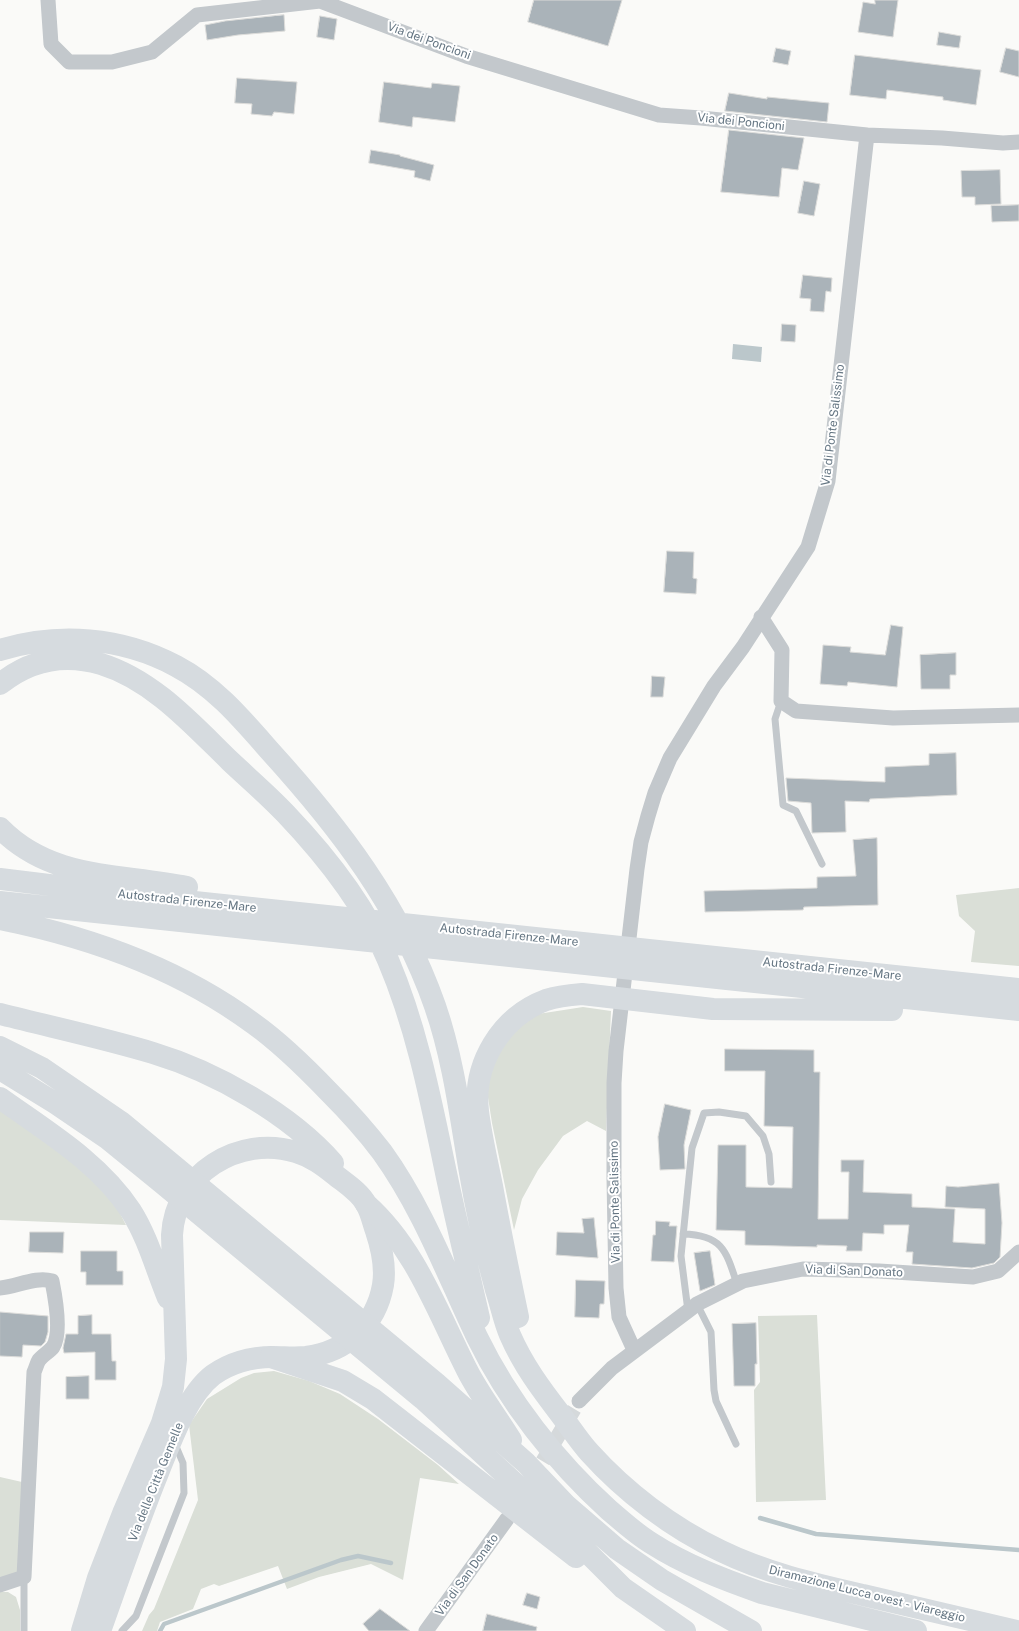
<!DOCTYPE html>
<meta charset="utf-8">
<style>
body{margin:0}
canvas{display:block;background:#fafaf8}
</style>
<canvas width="1019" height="1631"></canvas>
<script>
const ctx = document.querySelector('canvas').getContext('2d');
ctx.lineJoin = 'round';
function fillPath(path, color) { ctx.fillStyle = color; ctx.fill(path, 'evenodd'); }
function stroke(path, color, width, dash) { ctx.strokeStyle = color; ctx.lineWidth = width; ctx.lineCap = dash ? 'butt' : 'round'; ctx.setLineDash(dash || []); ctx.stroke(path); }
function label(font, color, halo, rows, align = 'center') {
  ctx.font = font + ' "Public Sans",sans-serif'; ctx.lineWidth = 4; ctx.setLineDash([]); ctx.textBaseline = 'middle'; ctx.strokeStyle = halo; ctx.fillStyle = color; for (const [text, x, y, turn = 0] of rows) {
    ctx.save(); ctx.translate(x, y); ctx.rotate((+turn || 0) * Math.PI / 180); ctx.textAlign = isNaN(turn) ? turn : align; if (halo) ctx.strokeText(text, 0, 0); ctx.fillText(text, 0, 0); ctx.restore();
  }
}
const green = new Path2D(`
 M1019,888V966L971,962L975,931L959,916L956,895Z
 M583,1007L611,1011L606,1131L587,1121L563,1136L538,1170L522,1199L514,1230L492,1123L487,1091L492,1063L511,1033L538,1014Z
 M0,1105L85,1170L112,1198L126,1225L0,1220Z
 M817,1315L826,1500L756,1502L754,1390L760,1382L758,1316Z
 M274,1371L309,1381L340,1394L378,1419L438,1465L459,1484L420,1478L403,1580L371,1564L319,1577L287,1589L278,1566L219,1586L214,1584L201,1589L193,1609L160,1622L157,1631H142L149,1615L154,1609L198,1500L189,1425L207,1399L241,1378L254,1373Z
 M0,1477L22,1482L21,1567L14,1577L0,1579Z
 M0,1592H8L16,1597L20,1610V1631H0Z`);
const water = new Path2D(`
 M733,344L762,347L761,362L732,359Z`);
const stream = new Path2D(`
 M760,1518L816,1534L1019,1550
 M160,1631L164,1624L341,1560L358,1556L391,1563`);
const building = new Path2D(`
 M534,0H622L608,46L528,22Z
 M875,0H898L893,37L858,32L863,2L875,4Z
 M284,15L285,31L238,35L207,40L205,25L225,21Z
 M320,16L337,19L334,40L317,37Z
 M939,32L961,36L959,48L937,45Z
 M776,48L791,51L788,65L773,62Z
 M1006,48L1019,51V77L1000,72Z
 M855,55L981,70L976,105L943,100V97L887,90L886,99L850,95Z
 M237,78L297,82L294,114L274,112L272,116L251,114L252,104L235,103Z
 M384,82L431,88L432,83L460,86L455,122L413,117L412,127L379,122Z
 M729,93L767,99V97L829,103L827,122L725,111Z
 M729,130L804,138L798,170L782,168L779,197L721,192Z
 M371,150L400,155V156L434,165L430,181L414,177L415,171L369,163Z
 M1000,170L1001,204L975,205V197H962L961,171Z
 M804,181L820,184L814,216L798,213Z
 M1019,205V221L992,222L991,206Z
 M803,275L832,278L831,292L826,291L824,312L810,311L811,299L800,298Z
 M782,324L796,325L795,342L781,341Z
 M667,551L694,552L693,578L697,579L696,594L664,592Z
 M891,625L903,627L897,687L848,682L847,686L820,684L823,645L851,647L850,652L885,655Z
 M956,653V675H950V689H921L920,655Z
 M652,676L665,677L663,697H651Z
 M956,753L957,795L870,799L869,802L845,801L846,832L812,833L811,803L788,801L786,778L885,782V767L929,765V754Z
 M877,838L878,905L804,907L803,910L705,912L704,891L817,888V877L856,876L853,840Z
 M725,1049L814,1050V1072H820L818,1219H848L849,1172H841V1160H864L863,1192L912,1194V1207L955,1209L953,1242L985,1244V1209L945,1207L946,1186L958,1187L999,1183L1002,1223L1000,1257L994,1263L972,1268L912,1264L913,1252H906L909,1225H884V1234L863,1233L862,1251H846L847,1246L817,1245V1247L745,1245V1231L716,1230L718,1145H746V1187L792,1188L793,1127L764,1126L765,1071H725Z
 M665,1104L691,1110L684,1145L685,1169L660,1170L658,1137Z
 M594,1218L598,1258L556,1255L557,1232L584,1233L582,1219Z
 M656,1221L670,1222L669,1226H677L674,1262L651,1261L653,1235H655Z
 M30,1232H64L63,1253L29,1252Z
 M81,1251H117V1271H123V1285H86V1272H81Z
 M710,1251L715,1285L700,1291L694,1253Z
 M576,1280L605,1281L604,1304H600L599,1318L575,1317Z
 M0,1312L48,1316V1332L45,1342L41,1346L23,1345L22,1357L0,1356Z
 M92,1315V1334H111L112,1361H116V1380H95V1352L64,1353L63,1348L66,1334H78V1316Z
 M756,1323L757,1364H755V1386H734L732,1324Z
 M89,1376V1399H66V1377Z
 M527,1593L540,1597L537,1609L523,1605Z
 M380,1609L410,1631H369L363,1624Z
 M487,1614L537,1627L536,1631H483Z`);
const streetTunnel = new Path2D(`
 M531,1481L579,1401`);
const lane = new Path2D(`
 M781,701L775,719L783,805L796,811L822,864
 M683,1234C722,1235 726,1250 737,1284
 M697,1304L711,1332L714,1390L716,1401L736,1444
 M688,1311L681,1256L692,1148L704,1113L719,1112L746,1116L763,1136L769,1154L771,1182
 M24,1631V1577
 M122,1631L136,1616L184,1493L183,1463L175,1444`);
const street = new Path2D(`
 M48,0L51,44L69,62H112L152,52L197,15L320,1L466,56L659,115L701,118L867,135
 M761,617L782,650L781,701L796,711L893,718L1019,715
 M0,1288C16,1287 36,1276 52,1281C55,1296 62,1333 53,1347C49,1352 43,1355 39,1360C37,1363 36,1368 34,1372L24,1577L0,1585
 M634,1350L619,1317L616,1288L614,1178V1083L616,1051L637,869L641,842L648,816L655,793L670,758L714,686L743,647L808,547L828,481L867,135L942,138L1003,143L1019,142
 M579,1401L612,1368L688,1311L697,1304L743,1281L803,1269L879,1271L973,1277L998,1271L1019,1252
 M426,1631L507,1519`);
const primary = new Path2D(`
 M0,1014C51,1027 103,1038 153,1053C216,1072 290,1114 333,1163
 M0,1098C46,1131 99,1162 131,1211C148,1238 156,1269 168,1298
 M82,1631L98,1578L124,1511L162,1423L173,1387L176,1359L172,1235C175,1174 239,1134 296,1152C313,1157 325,1167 339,1178C348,1185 360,1193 366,1204C371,1212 373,1223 376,1231C382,1249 386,1267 383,1285C376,1325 346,1352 306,1357C295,1358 284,1357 273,1357C252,1357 230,1363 213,1375C187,1395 170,1443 158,1473C137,1525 119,1578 100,1631`);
const highway = new Path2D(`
 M0,650C58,632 122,637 176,666C214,686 241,718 269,750C339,827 400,906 435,1006C453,1058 460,1113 469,1167C476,1209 485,1250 496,1290C501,1305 504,1321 510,1335C523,1365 541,1389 561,1415C570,1427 579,1441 589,1452C625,1492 672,1528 721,1551C766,1573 815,1584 863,1595C915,1607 966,1619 1017,1631
 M0,684C30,660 64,653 101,664C153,680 192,724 230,761C248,778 268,795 285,813C326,856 365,905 388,960C417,1028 431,1101 446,1173C456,1221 468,1269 479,1318
 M0,828C52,881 120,873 187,887
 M0,879L147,897L1019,989
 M0,902L1019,1010
 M0,919C90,937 180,969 254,1024C282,1044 306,1068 329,1092C348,1111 366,1131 382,1152C423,1209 447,1274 477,1337C508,1401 556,1462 609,1510C622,1521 636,1534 651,1543C685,1565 725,1580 762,1593L916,1631
 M0,1047L42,1068L121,1122L437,1384L526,1463L566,1505L617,1549L662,1580L751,1631
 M0,1069L55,1103L108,1139L162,1183L423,1399L556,1521L623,1588L685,1631
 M366,1204C415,1247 438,1313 467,1370C479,1394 497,1417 511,1440
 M518,1317C509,1274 500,1230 492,1186C487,1161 481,1136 478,1111C473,1063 501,1017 546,1000C558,996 570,995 582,994L713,1009L892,1010
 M271,1357L343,1381L373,1399L576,1557`);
const streetNames = [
 ["Via dei Poncioni",429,41,20],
 ["Via dei Poncioni",741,122,6],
 ["Via di Ponte Salissimo",833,425,-83],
 ["Autostrada Firenze-Mare",187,901,6],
 ["Autostrada Firenze-Mare",509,935,6],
 ["Autostrada Firenze-Mare",832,969,6],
 ["Via di Ponte Salissimo",615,1202,-91],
 ["Via di San Donato",854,1271,2],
 ["Via delle Città Gemelle",156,1482,-68],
 ["Via di San Donato",467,1575,-54],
 ["Diramazione Lucca ovest - Viareggio",867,1594,14]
];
fillPath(green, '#dadfd7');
fillPath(water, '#bbc7cb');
stroke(stream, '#bbc7cb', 4.5);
fillPath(building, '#aab3b9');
stroke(building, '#dcdcda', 1);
stroke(streetTunnel, '#d5d9db', 15, [15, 8]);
stroke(lane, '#c3c8cc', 7);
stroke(street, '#c3c8cc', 15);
stroke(primary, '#d6dbdf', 22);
stroke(highway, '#d6dbdf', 22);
label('12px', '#657683', '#fff', streetNames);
</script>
